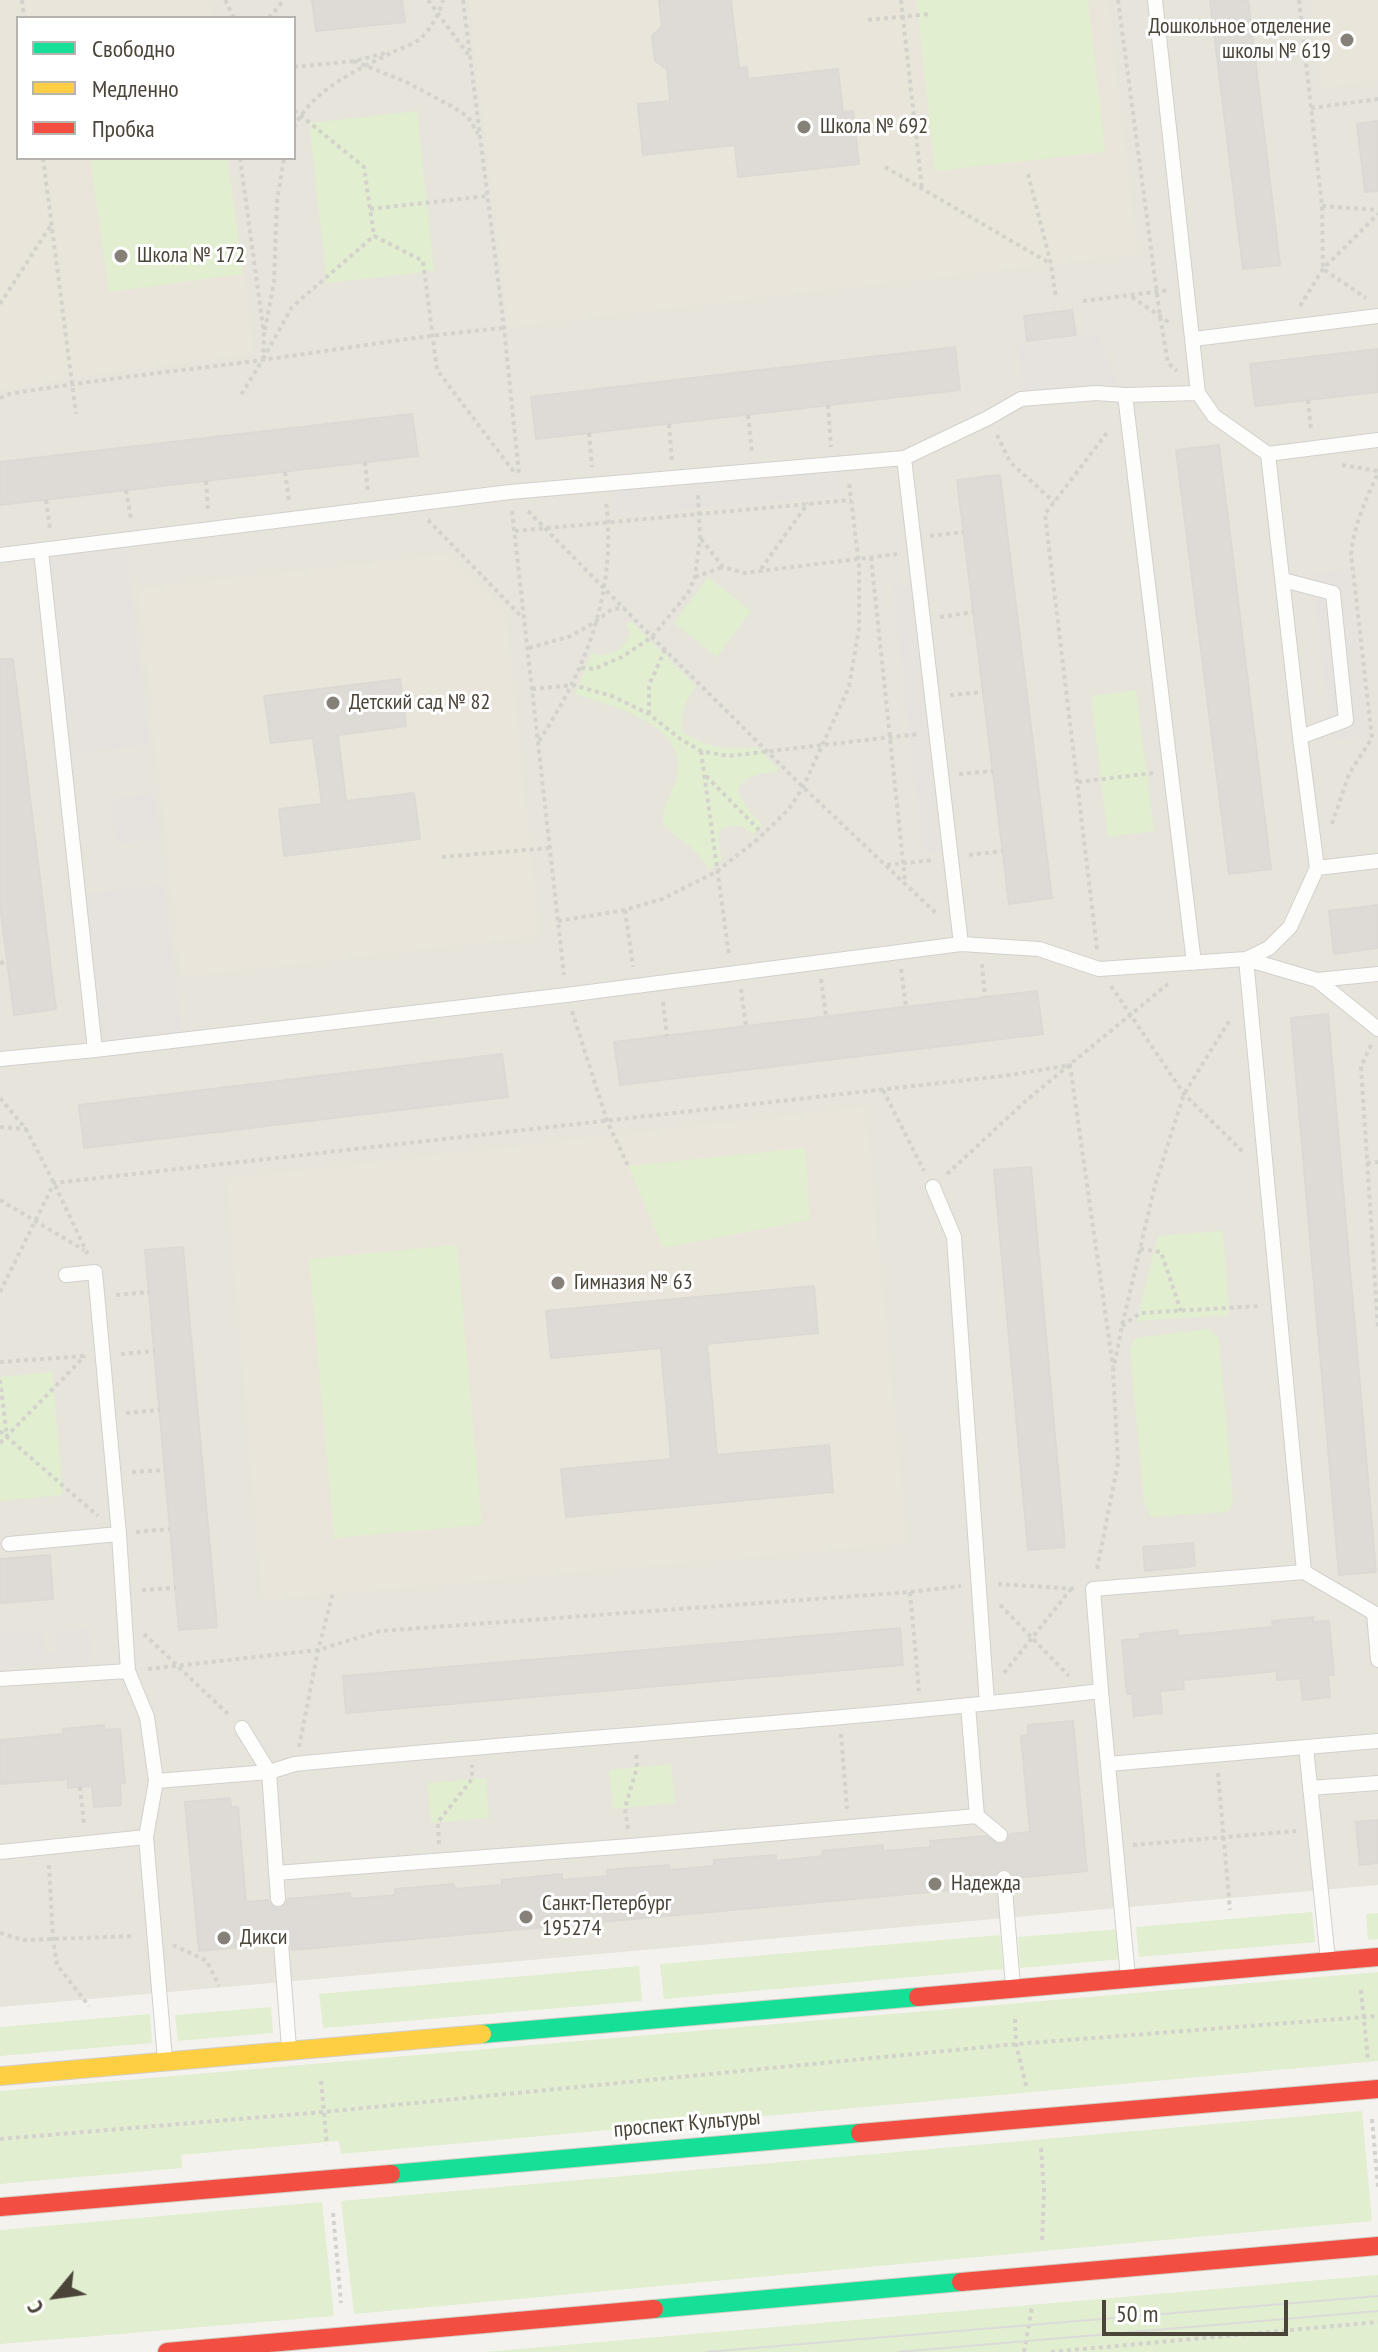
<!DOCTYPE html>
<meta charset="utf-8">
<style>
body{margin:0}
#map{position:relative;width:1378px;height:2352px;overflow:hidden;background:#f4f2ee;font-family:"PT Sans Narrow",sans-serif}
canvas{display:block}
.legend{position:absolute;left:16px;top:16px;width:280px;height:144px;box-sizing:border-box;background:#fff;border:2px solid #b7b4b0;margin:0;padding:10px 14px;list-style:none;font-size:24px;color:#4b4439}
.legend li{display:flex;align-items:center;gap:16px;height:40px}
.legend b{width:40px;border:2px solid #b7b4b0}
.north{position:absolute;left:16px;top:2256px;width:80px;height:80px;-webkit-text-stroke:6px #fff;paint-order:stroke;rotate:241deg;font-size:22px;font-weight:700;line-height:32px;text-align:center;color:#4b4439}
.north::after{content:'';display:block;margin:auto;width:28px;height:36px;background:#4b4439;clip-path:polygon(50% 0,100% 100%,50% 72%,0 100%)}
.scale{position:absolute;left:1102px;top:2300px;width:186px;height:36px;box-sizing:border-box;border:4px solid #4b4439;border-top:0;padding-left:10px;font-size:24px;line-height:28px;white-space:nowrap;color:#4b4439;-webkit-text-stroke:6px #fff;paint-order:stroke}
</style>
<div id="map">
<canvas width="1378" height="2352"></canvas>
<ul class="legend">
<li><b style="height:10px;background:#16e098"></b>Свободно</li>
<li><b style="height:10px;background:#ffcf43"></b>Медленно</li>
<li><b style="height:10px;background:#f24e42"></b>Пробка</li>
</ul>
<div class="north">С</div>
<div class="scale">50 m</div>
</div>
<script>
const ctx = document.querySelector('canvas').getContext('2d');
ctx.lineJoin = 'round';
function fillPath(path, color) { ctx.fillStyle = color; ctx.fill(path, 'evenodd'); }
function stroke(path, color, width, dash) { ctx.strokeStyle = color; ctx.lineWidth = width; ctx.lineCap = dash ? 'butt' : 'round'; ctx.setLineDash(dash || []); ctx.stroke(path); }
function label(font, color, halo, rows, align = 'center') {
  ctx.font = font + ' "PT Sans Narrow",sans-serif'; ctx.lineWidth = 6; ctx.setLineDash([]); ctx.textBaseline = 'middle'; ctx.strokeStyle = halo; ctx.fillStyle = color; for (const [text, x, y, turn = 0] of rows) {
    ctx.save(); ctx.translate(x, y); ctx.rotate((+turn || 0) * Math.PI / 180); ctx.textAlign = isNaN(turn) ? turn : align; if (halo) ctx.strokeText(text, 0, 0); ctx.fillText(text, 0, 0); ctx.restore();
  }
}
const residential = new Path2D(`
 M0,0H1378V1885L0,2007ZM18,18H294V158H18Z`);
const education = new Path2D(`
 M0,0H210L212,18H18V158H230L254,353L73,377L0,390Z
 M469,0H1107L1138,254L509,327Z
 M1312,0H1378V80L1323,87Z
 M450,554L506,613L539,936L181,977L138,589Z
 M865,1107L907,1543L262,1600L227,1179Z`);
const green = new Path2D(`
 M916,0H1088L1105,152L935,171Z
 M417,111L434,271L327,283L309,123Z
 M90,158H227L243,274L109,292Z
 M708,577L751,611L717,657L674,623Z
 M631,621L696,686C685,701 680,713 682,732C709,748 726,751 757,747L779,770C764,774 744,774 738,790C744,806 751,815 764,825L753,834C741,825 733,823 719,831L718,842L722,860L709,870C699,848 678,840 663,824C662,805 673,793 677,776C689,724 611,706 575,694L592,652L599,655C614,654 626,649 630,633L626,624Z
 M1136,690L1154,831L1108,837L1091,696Z
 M805,1148L810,1220L663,1248L628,1166Z
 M1223,1231L1229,1315L1137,1321L1158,1236Z
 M457,1245L482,1525L334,1538L309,1259Z
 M1208,1329L1219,1338L1233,1501L1228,1512L1151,1517L1144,1502L1130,1350L1135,1338Z
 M52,1372L63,1495L0,1501V1377Z
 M671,1764L675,1803L613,1809L609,1770Z
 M486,1778L489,1818L431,1823L428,1783Z
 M1312,1912L1315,1942L1139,1957L1136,1927Z
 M1378,1913V1939L1368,1940L1366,1914Z
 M1120,1929L1123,1959L1020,1968L1018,1937Z
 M1000,1935L1003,1969L664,1999L660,1964Z
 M639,1966L642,2001L323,2028L319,1994Z
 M1378,1972V2061L341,2154L339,2141L181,2155L182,2168L0,2184V2091Z
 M271,2007L273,2033L178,2041L175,2015Z
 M150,2014L152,2043L0,2056V2027Z
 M1362,2111L1372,2221L354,2314L341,2201Z
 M322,2202L334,2316L0,2344V2230Z
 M1378,2275V2352H484Z`);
const parking = new Path2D(`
 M1098,334L1118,385L1024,391L1018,346Z
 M840,470L842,495L615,516L612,491Z
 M125,540L150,745L62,754L41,551Z
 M1349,569L1369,735L1332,740L1311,574Z
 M910,582L940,852L923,854L892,584Z
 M155,793L160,839L116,844L110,799Z
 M164,884L183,1039L95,1050L76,895Z
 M90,1629L92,1662L0,1667V1634L43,1632L45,1654L58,1653L57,1631Z`);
const building = new Path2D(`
 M312,0H402L405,22L316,31Z
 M659,0H731L739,68L747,67L748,79L838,69L843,112L853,111L859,164L738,177L735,145L643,155L638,104L670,101L667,69L655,61L652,36L662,26Z
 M1210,0H1248L1280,265L1243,269Z
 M1378,121V191L1365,192L1357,124Z
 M1072,310L1076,335L1027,341L1024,316Z
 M955,347L960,390L536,439L531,397Z
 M1378,349V392L1255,406L1250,364Z
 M412,414L418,456L0,505V462Z
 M1219,445L1271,869L1229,874L1176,450Z
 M1000,475L1052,898L1009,904L957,480Z
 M0,659H13L56,1009L14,1015L0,905Z
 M400,679L406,726L338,735L346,801L414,793L420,839L284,856L279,809L322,804L313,738L271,743L264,696Z
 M1378,905V948L1334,954L1329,911Z
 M1037,991L1043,1034L620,1085L614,1042Z
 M1328,1014L1376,1572L1339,1575L1291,1018Z
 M502,1054L508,1097L84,1148L79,1105Z
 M1031,1167L1065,1547L1028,1550L994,1170Z
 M183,1247L217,1627L179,1630L145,1250Z
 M814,1286L818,1333L707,1344L717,1455L829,1445L833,1492L566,1517L561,1469L671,1459L661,1348L551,1358L546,1311Z
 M1193,1543L1195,1566L1145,1571L1143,1547Z
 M50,1555L53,1599L0,1603V1559Z
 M1313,1617V1622L1329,1621L1334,1675H1328L1330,1697L1303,1700L1300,1678L1277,1680V1671L1183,1680L1184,1689L1160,1691L1162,1713L1134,1716L1132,1694H1127L1122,1640L1140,1639V1634L1178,1630V1636L1273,1627L1272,1621Z
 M900,1628L903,1665L346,1713L343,1676Z
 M1073,1721L1087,1871L1014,1878L1009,1869L1002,1868L995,1874V1886L292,1950L289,1937L279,1933L272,1938L271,1944L199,1951L185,1802L230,1798L231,1807H238L246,1902L268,1900L270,1905L278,1909L284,1907L288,1899L350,1893L351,1899L395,1895V1889L454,1884L455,1889L502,1885V1880L562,1874V1880L608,1876L607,1870L669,1865V1870L714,1866V1860L776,1855V1861L823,1856L822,1851L883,1845V1851L931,1847L930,1841L986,1836L999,1845L1007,1842L1010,1834L1030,1832L1021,1736L1028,1735V1725Z
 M104,1725L105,1730L120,1729L125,1783H120L121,1805L94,1807L92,1786L68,1788V1779L0,1784V1740L64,1734L63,1729Z
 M1378,1820V1863L1360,1865L1356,1822Z`);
const path = new Path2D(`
 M22,0L24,18
 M225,0L234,18
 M428,0L469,56
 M463,0L504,328L519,474
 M901,0L922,189
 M1118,0L1160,316L1168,363L1177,371
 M1299,0L1322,206L1323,269L1366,298
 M269,18L284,0
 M868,20L930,14
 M354,61L406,82L453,107L468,117L478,134
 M294,67L354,61L389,52
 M1311,108L1378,99
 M294,110L364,167L374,236
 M294,128C311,90 357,70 393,52C402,48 414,44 421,38C432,27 439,14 443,0
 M43,158L76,414
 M240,158L264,334L263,359L241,395
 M885,167L1051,264
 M1028,174L1051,264L1056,298
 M1322,206L1378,210
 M370,209L487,196
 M1132,297L1170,323
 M1083,301L1170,290
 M0,304L51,225
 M1300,306L1323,269L1378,214
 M265,330L274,282L277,201L284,158
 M263,359L292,307L374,236L423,261L437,370L514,472
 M0,398L9,394C93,380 178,371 262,360C343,349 423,335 504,328
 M1308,400L1311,429
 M828,405L831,447
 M748,415L752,452
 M669,424L672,462
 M589,433L592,467
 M997,435L1010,462L1054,502
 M365,462L368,492
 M1342,465L1378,471
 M285,472L289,501
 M206,481L208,510
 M126,490L131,519
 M46,500L50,529
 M512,511L564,975
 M528,511L652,637L803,787L938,915
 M428,520L522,617
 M515,531L851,500
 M930,536L963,532
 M701,539L723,567L745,573L897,554
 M871,557L905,881
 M761,569L808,503
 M695,577L723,567
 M940,617L973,612
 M529,648L571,636L595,622L612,609L624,608
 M581,668L594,669L622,657L652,637L688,593L695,577L700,538L698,494
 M532,689L573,685L612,696L649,714L679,738L701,751L728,756L918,734
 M950,695L983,692
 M649,714V685L665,650
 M539,741C587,668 617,589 606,501
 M701,751L729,955
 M959,774L993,771
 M706,776L763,834
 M1078,782L1153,773
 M1332,824L1349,774L1372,738L1351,554C1354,525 1366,499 1378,473
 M969,855L1003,851
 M442,857L550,848
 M887,865L933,860
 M625,910L633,967
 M558,921L625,910L662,899L716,872L758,839L789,809L803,787L849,687L859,628V565L849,482
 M1097,949L1045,514L1109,430
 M0,963L7,962
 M982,964L985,997
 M901,969L906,1007
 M821,979L826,1016
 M1111,986L1184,1094L1245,1154
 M741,989L746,1026
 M663,1002L667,1036
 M572,1011L607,1121L628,1166
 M1371,1045L1361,1067L1378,1328
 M883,1090L924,1171
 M0,1098L26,1129L54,1183L88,1255
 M0,1127L26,1129
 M1367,1163L1378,1162
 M947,1174L1029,1098L1168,984
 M0,1200L84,1250
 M1140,1249L1161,1252L1181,1311
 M0,1292L54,1183L1011,1075L1070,1065L1113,1367
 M116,1295L149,1292
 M1122,1326L1140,1313L1260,1306
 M121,1354L155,1351
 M0,1362L84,1356
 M0,1380L7,1437
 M126,1413L160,1410
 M0,1431L98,1516
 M0,1443L85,1356
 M132,1472L165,1470
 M136,1532L170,1529
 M1097,1569L1118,1463L1113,1371L1122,1326L1155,1185L1184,1094L1231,1018
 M998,1584L1077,1589
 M142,1590L176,1588
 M910,1592L919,1691
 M1000,1605L1069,1676
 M144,1634L230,1716
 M148,1669L318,1650L380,1631L910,1592L961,1586
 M1004,1673L1071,1589
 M841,1734L847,1809
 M299,1747L318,1650L333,1593
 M1218,1773L1230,1910
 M80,1787L84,1824
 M628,1829L625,1808L637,1767L636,1752
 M439,1844L438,1822L472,1779V1765
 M1133,1845L1296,1831
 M49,1865L53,1939L57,1965L89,2006
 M0,1933L23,1940L135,1936
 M173,1945L207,1961L219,1986
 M1361,1990L1368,2060
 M1015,2019L1016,2044L1027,2089
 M321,2081L327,2145
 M1372,2119L1378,2188
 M0,2139L323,2112L1016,2044L1378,2016
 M1041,2148L1044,2191L1042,2243
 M333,2213L341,2303
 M1024,2352L1032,2307
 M1051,2352L1378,2322`);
const lane = new Path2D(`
 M1155,0L1198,393L1214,416L1268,454L1378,440
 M1194,339L1378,316
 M1125,395L1194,963
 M1268,454L1300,737L1317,868L1378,861
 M904,458L961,944
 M41,551L95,1050
 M0,555L510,492L904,458L988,418L1021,399L1096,393L1125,395L1198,393
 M1283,580L1333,593L1346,720L1300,737
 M1317,980L1378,974
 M0,1059L95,1050L566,995L961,944L1039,949L1099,969L1246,959L1317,980L1378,1029
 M933,1187L954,1237L987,1703
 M66,1275L95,1272L119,1534L128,1671L147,1717L156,1781L146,1837L165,2059
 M9,1544L119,1534
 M1304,1572L1246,959L1269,948L1290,927L1317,868
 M0,1679L128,1671
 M1101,1691L1093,1589L1304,1572L1374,1613L1378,1660
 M968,1705L977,1816
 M242,1728L269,1772L278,1899
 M1306,1747L1378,1741
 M1108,1764L1306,1747L1328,1960
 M156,1781L269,1772L295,1764C564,1738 833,1722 1101,1691L1128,1977
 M1310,1788L1378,1783
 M0,1852L146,1837
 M276,1873L630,1846L977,1816L1000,1835
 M1004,1878L1013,1986
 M281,1943L289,2048`);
const fast = new Path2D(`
 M482,2034L918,1997
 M391,2174L860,2133
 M654,2309L961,2282`);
const slow = new Path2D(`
 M0,2076L482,2034`);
const jam = new Path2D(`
 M918,1997L1378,1957
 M860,2133L1378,2089
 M0,2207L391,2174
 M961,2282L1378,2246
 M167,2352L654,2309`);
const tram = new Path2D(`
 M706,2352L1378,2296
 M898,2352L1378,2311`);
const markers = [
 [1347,40,8,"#868178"],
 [804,127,8,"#868178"],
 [121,256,8,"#868178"],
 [333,703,8,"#868178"],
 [558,1283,8,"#868178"],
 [935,1884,8,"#868178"],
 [526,1917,8,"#868178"],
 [224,1938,8,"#868178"]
];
const poiNames = [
 ["Дошкольное отделение",1331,27,"right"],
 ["школы № 619",1331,52,"right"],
 ["Школа № 692",820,127],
 ["Школа № 172",137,256],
 ["Детский сад № 82",349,703],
 ["Гимназия № 63",574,1283],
 ["Надежда",951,1884],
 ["Санкт-Петербург",542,1904],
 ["195274",542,1929],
 ["Дикси",240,1938]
];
const streetNames = [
 ["проспект Культуры",687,2124,-5]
];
fillPath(residential, '#e7e4dc');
fillPath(education, '#eae5da');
fillPath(green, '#e1eecf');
fillPath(parking, '#e6e3df');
fillPath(building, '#dedbd6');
stroke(building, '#dcd9d4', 2);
stroke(lane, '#d2d0cb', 16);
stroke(fast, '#d3cfc5', 20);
stroke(slow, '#d3cfc5', 20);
stroke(jam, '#d3cfc5', 20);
stroke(path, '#d3d2cc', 4, [4, 4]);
stroke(lane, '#fdfdfc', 14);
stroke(fast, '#16e098', 18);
stroke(slow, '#ffcf43', 18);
stroke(jam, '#f24e42', 18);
stroke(tram, '#dbdbda', 2);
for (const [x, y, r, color] of markers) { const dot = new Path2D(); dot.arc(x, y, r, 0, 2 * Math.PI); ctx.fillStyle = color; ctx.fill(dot); stroke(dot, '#fff', 3); }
label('22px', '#4b4439', '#fff', poiNames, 'left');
label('22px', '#4b4439', '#fff', streetNames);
</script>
